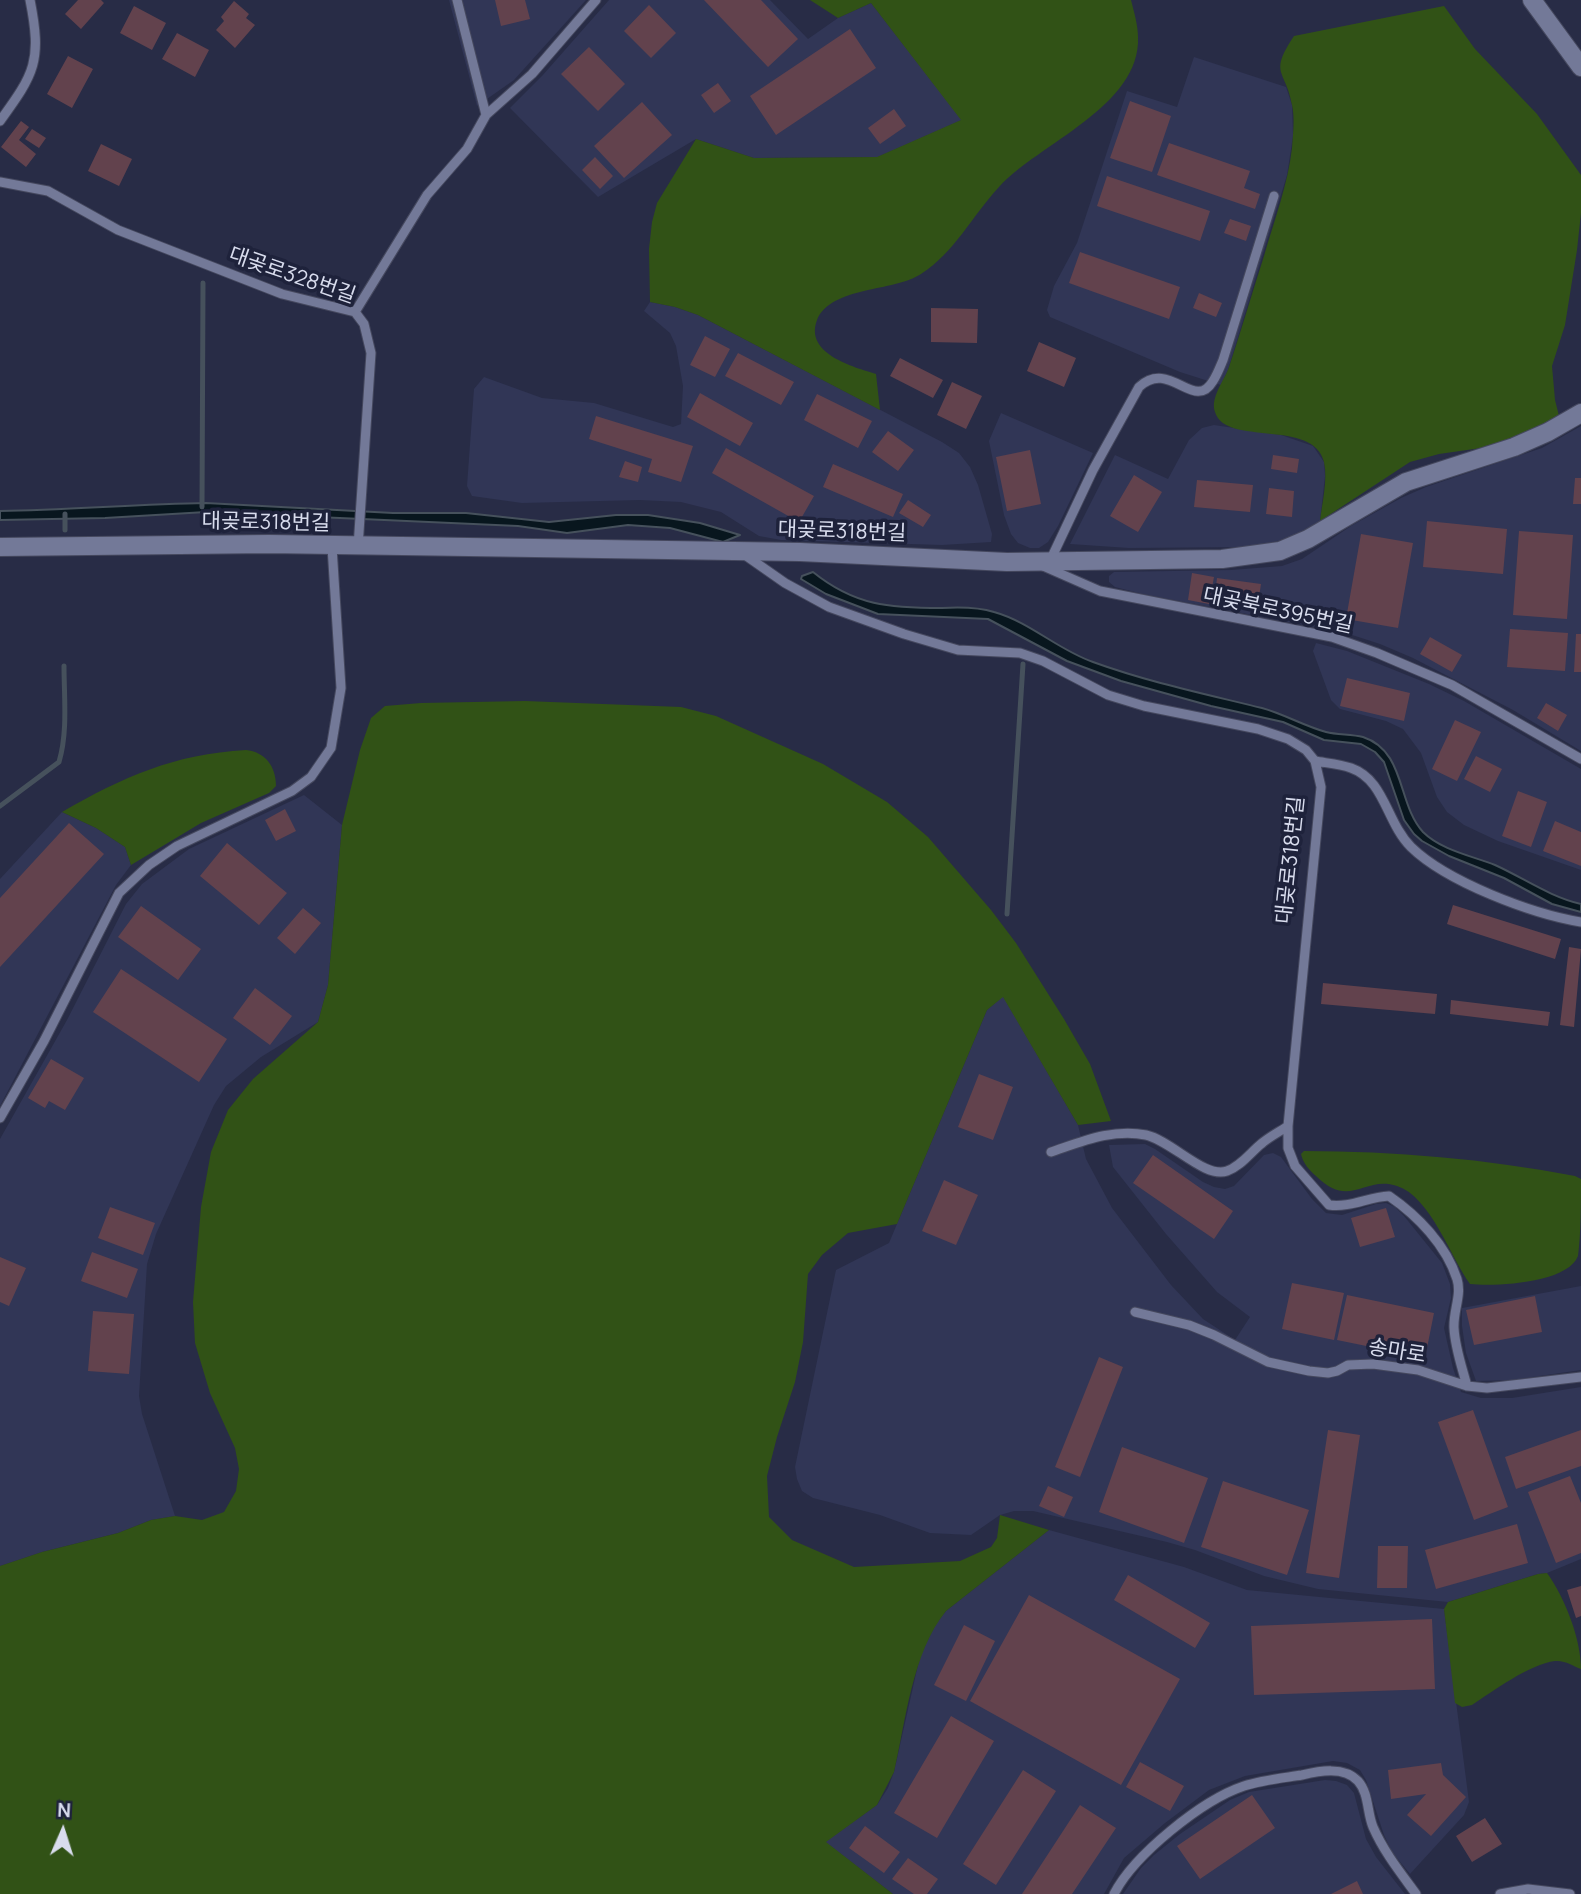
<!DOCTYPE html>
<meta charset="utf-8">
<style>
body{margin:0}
#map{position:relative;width:1581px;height:1894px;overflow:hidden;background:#282c46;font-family:Manrope,sans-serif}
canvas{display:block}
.north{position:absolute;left:28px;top:1796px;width:70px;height:70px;-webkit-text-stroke:5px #1e223b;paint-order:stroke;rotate:3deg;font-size:19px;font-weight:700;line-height:28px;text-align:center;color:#d8dced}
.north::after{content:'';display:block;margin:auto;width:24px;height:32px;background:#d8dced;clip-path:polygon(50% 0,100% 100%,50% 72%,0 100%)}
</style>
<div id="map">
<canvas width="1581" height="1894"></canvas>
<div class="north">N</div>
</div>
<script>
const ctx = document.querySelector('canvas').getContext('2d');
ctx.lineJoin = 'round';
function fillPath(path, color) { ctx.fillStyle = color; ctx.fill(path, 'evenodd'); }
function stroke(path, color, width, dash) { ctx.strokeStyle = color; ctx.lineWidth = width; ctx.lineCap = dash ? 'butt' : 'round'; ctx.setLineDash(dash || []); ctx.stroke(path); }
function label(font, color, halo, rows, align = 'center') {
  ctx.font = font + ' Manrope,"Noto Sans KR",sans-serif'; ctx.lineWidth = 7; ctx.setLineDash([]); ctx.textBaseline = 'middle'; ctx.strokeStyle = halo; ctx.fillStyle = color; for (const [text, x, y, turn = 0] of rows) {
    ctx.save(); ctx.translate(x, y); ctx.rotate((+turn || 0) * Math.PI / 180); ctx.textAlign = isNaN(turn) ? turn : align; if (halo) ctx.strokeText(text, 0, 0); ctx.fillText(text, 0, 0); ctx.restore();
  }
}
const built = new Path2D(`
 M449,0H586L514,80L477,106Z
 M609,0H770L808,39L838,18L871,3L962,120L878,157L754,158L696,139L598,197L510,108L542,76Z
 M1194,57L1286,87L1292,105L1293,136L1287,175L1228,370L1221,385L1180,372L1050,317L1047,310L1054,286L1077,243L1127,91L1177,107Z
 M650,302L675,307L698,315L942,442L959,453L970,467L978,485L992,534L991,542L942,545L781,540L759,536L721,512L681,502L640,500L522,503L472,496L467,486L474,389L484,377L542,398L594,403L673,427L681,424L683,386L676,346L670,333L644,311Z
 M1001,413L1093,453L1058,526L1048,542L1039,548H1030L1018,543L1011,534L1004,515L989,441Z
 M1214,425L1281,435L1313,446L1324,462L1325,476L1320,521L1297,534L1278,541L1246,547L1129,548L1070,544L1115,455L1168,479L1189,440L1202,428Z
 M1581,426V751L1513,710L1413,658L1380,644L1346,633L1143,594L1115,587L1109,582V576L1114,572L1231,570L1282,566L1302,559L1351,526L1401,498L1426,487L1542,448Z
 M1316,643L1347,651L1429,684L1464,701L1581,769V870L1498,841L1464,825L1447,812L1437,797L1421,753L1403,729L1386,721L1340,709L1331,700L1313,651Z
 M304,795L342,825L328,985L318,1022L261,1057L226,1086L214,1105L156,1234L147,1264L139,1396L142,1414L175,1516L151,1520L118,1533L42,1552L0,1566V1139L67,1020L126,904L142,884L189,849Z
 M62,812L96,828L125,847L131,865L116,885L0,1106V879Z
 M1003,996L1078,1125L1086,1159L1112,1208L1171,1285L1203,1319L1235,1340L1250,1317L1217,1292L1166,1234L1113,1167L1109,1145L1145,1144L1155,1149L1203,1182L1214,1187L1225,1189L1234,1186L1264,1155L1273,1153L1281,1157L1312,1199L1326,1213L1342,1215L1376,1204L1386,1203L1395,1207L1404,1216L1442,1263L1450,1284L1451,1298L1444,1328L1453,1368L1461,1392L1481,1398H1512L1581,1387V1559L1547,1573L1538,1574L1448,1602L1318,1589L1264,1576L1195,1550L1167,1542L1033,1511H1014L1000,1515L971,1535L930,1533L880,1515L813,1498L802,1491L797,1479L795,1467L836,1270L889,1243L987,1010Z
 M1581,1286V1370L1512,1380L1476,1381L1466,1353L1462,1326V1308Z
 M1049,1530L1184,1567L1247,1590L1444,1609L1469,1802L1464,1815L1410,1874L1392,1852L1384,1835L1366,1780L1360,1770L1347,1763L1333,1761L1245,1776L1209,1790L1165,1823L1124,1858L1104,1894H893L825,1842L877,1805L888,1788L894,1772L920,1656L935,1625L946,1611Z
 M1325,1780L1336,1781L1347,1785L1354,1793L1366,1839L1376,1857L1405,1894H1123L1141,1868L1154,1855L1180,1834L1230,1800L1249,1792Z`);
const green = new Path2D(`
 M810,0H1131C1134,12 1138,25 1138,37C1141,106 1038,144 999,187C972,216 955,252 921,274C894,292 831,286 817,320C804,354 854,367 876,374L880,410L698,315L675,307L650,302L649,249L652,222L657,203L696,139L754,158L877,157L961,120L871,3L838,18Z
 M1444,6L1475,49L1537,114L1581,175V213L1577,250L1565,325L1552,366L1555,400L1559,416L1520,436L1488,447L1439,454L1410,462L1320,521C1322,503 1328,480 1324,462C1314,418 1225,447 1215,412C1210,398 1224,381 1229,367C1241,331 1252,293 1264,256C1274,221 1288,184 1292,148C1293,134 1295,118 1292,105C1286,69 1268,75 1294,36Z
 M525,701L681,707L716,716L823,764L887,802L928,837L991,910L1016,943L1064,1019L1090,1064L1111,1121L1078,1125L1003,997L987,1010L897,1224L848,1233L822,1255L808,1274L803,1342L795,1382L777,1437L767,1476L769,1517L792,1540L854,1567L960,1561L991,1547L997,1538L1000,1515L1049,1530L946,1611C912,1653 906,1720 894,1772L877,1805L826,1842L893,1894H0V1566L42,1552L118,1533L151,1520L175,1516L202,1520L224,1512L236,1491L239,1469L235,1448L210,1393L195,1343L193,1302L201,1207L211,1152L228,1110L253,1079L318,1022L328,985L342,825L360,750L371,718L385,706L421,703Z
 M246,750C265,752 276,766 276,786L269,793L201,823L131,865L125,847L96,828L62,812C123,777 174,754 246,750Z
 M1304,1151C1395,1151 1486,1159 1575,1176L1581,1179C1581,1203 1581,1234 1578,1256C1568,1283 1495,1287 1470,1284C1451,1258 1430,1196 1397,1186C1364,1175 1350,1210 1316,1176C1309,1170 1303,1163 1301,1154Z
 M1547,1573C1565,1598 1581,1639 1581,1669C1573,1666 1565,1660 1555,1661C1530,1664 1493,1691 1472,1705L1462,1707L1455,1703L1444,1609L1448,1602L1538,1574Z`);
const water = new Path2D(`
 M206,503L393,513H466L549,522L616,515H648L700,523L740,535L723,542L670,528L628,525L567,533L518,526L206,512L105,518L0,520V511C69,510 137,504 206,503Z
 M813,572C855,606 890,608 942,608C959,607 978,607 994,612C1030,622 1058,650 1093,662C1148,682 1205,694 1262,708C1284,714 1304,726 1326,732C1338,735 1351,734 1363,737C1406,751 1397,804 1423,832C1441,850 1472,856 1495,865C1524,878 1550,897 1581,904V912L1552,904L1504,878L1449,856L1422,841L1414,834L1404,820L1384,762L1375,752L1361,744L1324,740L1283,722L1211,706L1121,681L1067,661L988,619L878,614L826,594L801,579L802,576Z`);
const stream = new Path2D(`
 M202,507L203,283
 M65,514V530
 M0,806L59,762C68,732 64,697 64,666
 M1007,914L1023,664`);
const building = new Path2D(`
 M78,0H101L104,3L81,29L65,14Z
 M495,0H525L530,19L501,26Z
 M704,0H761L798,39L768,67Z
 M234,1L249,14L246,18L255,25L235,48L216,30L224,21L221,17Z
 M649,5L676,33L651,58L624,31Z
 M134,6L166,23L152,50L120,33Z
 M850,29L876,68L776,135L750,96Z
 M177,33L209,50L195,77L162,59Z
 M589,47L625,84L598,111L561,74Z
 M68,56L93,69L72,108L47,94Z
 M718,83L731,101L714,113L701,95Z
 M1130,101L1171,116L1152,172L1110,158Z
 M642,102L672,135L624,178L594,146Z
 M894,109L906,126L880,144L868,128Z
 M21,121L29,127L19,140L36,154L26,167L1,147Z
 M32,129L46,138L39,148L25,139Z
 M1169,143L1250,171L1244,188L1260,194L1255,209L1157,175Z
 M101,144L132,159L119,186L88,171Z
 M595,157L613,176L600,189L582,170Z
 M1107,176L1210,211L1200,241L1097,206Z
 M1230,219L1251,226L1246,241L1224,233Z
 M1080,252L1180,287L1169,319L1069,283Z
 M1199,293L1222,303L1216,317L1193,308Z
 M931,308L978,309L977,343L931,342Z
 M705,336L730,349L715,377L690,365Z
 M1039,342L1076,358L1064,387L1027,371Z
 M738,353L794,382L781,405L725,376Z
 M900,358L943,380L933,398L890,376Z
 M952,382L982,396L966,429L937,415Z
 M700,393L753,423L740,446L687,417Z
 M817,394L872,421L858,448L804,420Z
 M596,416L693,446L681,482L648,472L652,459L589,439Z
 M888,431L914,450L898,471L872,452Z
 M726,448L814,496L799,522L712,473Z
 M1030,450L1041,504L1007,511L996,457Z
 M1273,455L1299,459L1297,473L1271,469Z
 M625,461L642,467L638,482L619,477Z
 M833,464L903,494L893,517L823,487Z
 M1134,475L1162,492L1138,532L1110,516Z
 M1575,478H1581V504H1573Z
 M1197,480L1253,485L1250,512L1194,507Z
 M1269,488L1294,491L1292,517L1266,514Z
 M908,500L931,515L923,527L899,513Z
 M1427,521L1507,529L1503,574L1423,567Z
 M1519,531L1573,535L1567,619L1513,615Z
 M1361,534L1413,543L1398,628L1346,619Z
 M1192,573L1214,577L1209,604L1188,600Z
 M1217,578L1261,584L1257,610L1214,603Z
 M1510,629L1568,633L1565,671L1507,667Z
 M1576,634H1581V672H1574Z
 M1430,637L1462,655L1452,672L1420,654Z
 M1347,678L1410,693L1404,721L1340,706Z
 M1546,703L1567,715L1558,731L1537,718Z
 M1455,720L1481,732L1457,781L1432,769Z
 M1476,756L1502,769L1490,792L1464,779Z
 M1518,791L1547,802L1531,847L1502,836Z
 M285,809L296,831L276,841L265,820Z
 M1555,821L1581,832V866L1543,851Z
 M69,823L104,854L0,967V898Z
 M227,843L287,893L259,925L200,876Z
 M1453,905L1561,939L1555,959L1447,924Z
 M141,906L201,949L178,980L118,937Z
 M303,908L321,923L295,954L277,938Z
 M1569,947L1581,949L1574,1027L1560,1025Z
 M121,969L227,1039L199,1082L93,1012Z
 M1323,983L1437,994L1435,1014L1321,1004Z
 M255,988L292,1016L270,1045L233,1018Z
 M1451,1000L1550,1012L1548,1026L1450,1014Z
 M51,1059L84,1078L65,1110L49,1101L45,1108L28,1098Z
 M979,1074L1013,1087L993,1140L958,1127Z
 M1153,1155L1233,1211L1214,1239L1133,1183Z
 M944,1180L978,1195L956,1245L922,1231Z
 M110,1207L155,1223L143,1255L98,1238Z
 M1386,1208L1395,1237L1360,1247L1351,1218Z
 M92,1252L138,1269L127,1298L81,1281Z
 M0,1257L26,1268L9,1306L0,1302Z
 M1292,1283L1344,1293L1334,1340L1282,1329Z
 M1347,1295L1434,1313L1425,1358L1337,1340Z
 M1535,1296L1542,1332L1474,1345L1466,1310Z
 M93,1311L134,1314L129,1374L88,1371Z
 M1099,1357L1123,1367L1080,1477L1055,1467Z
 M1473,1410L1508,1507L1474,1520L1438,1422Z
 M1328,1430L1360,1435L1339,1578L1306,1573Z
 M1581,1430V1466L1516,1489L1505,1457Z
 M1122,1447L1208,1478L1184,1543L1099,1512Z
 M1570,1476L1581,1503V1553L1556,1563L1528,1492Z
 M1223,1481L1309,1510L1287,1575L1201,1547Z
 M1048,1486L1073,1497L1064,1517L1039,1506Z
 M1517,1524L1528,1563L1436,1589L1425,1550Z
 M1378,1546H1408L1407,1588H1377Z
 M1128,1575L1210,1623L1195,1648L1114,1600Z
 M1581,1586V1616L1576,1618L1567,1590Z
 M1029,1595L1180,1679L1121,1785L970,1701Z
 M1432,1619L1435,1689L1254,1695L1251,1626Z
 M964,1625L995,1641L966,1701L934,1685Z
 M951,1716L994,1741L937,1838L894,1813Z
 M1140,1762L1184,1786L1170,1811L1126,1787Z
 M1441,1763L1443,1775L1466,1797L1431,1836L1407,1815L1426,1794L1391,1799L1388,1770Z
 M1023,1770L1056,1791L996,1885L963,1864Z
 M1252,1795L1275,1828L1200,1879L1177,1846Z
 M1080,1805L1116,1828L1072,1894H1022Z
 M1485,1818L1502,1844L1472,1862L1456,1836Z
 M865,1826L900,1852L884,1873L849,1848Z
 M908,1858L938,1879L927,1894H914L892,1879Z
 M1357,1881L1363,1894H1331Z`);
const lane = new Path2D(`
 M486,115L532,74L596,0
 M0,121C35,73 42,61 30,0
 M0,182L48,191L118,230L282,294L355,312L364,324L371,353L358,547
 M355,312L427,195L467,149L486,115L457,0
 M745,555L785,583L829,607L904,634L958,650L1020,653L1043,661L1108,695L1144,706L1258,729L1288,739L1306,750L1315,761L1321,787L1288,1126V1148L1295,1166L1329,1205C1350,1208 1368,1197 1389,1196C1418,1216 1446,1245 1457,1279C1462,1295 1453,1311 1454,1328C1455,1348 1462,1367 1467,1386
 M1050,561L1093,470L1139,387C1170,358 1194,413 1213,381C1217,375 1220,367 1223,360L1274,196
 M1043,566L1100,591L1332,637L1377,653L1452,685L1581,759
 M1315,761C1326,763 1340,764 1351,768C1385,780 1386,822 1411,847C1447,882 1532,914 1581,922
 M0,1118L44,1041L119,893L149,865L177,846L292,791L311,777L331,748L341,688L332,547
 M1051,1152C1081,1142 1113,1128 1146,1135C1172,1141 1205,1179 1227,1171C1241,1166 1250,1153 1261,1144C1269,1137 1279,1132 1288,1126
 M1135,1312L1189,1325L1214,1335L1268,1362L1309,1371L1328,1373L1337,1371L1348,1365L1373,1364L1418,1370L1467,1386L1487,1388L1581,1377
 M1114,1894C1134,1855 1202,1800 1244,1786C1262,1780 1283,1778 1302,1775C1319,1771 1344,1766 1358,1781C1369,1793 1367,1813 1373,1827C1384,1852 1400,1872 1416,1894
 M1500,1894L1528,1889L1570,1894`);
const street = new Path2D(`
 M1532,0L1581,67
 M0,547L269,544L800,552L1007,562L1222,559L1280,551L1308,539L1406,482L1514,447L1548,432L1581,413`);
const streetNames = [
 ["대곶로328번길",292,276,19],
 ["대곶로318번길",266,523,1],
 ["대곶로318번길",842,532,2],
 ["대곶북로395번길",1278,611,12],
 ["대곶로318번길",1291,860,-84],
 ["송마로",1397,1352,9]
];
fillPath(built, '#313656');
fillPath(green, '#315216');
fillPath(water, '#08161e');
stroke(water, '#46515c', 2);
stroke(stream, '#46515c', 5);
fillPath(building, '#62424d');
stroke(lane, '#45485e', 11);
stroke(street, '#45485e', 20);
stroke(lane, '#737998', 9);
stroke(street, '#737998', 18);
label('21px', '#d8dced', '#1e223b', streetNames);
</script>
